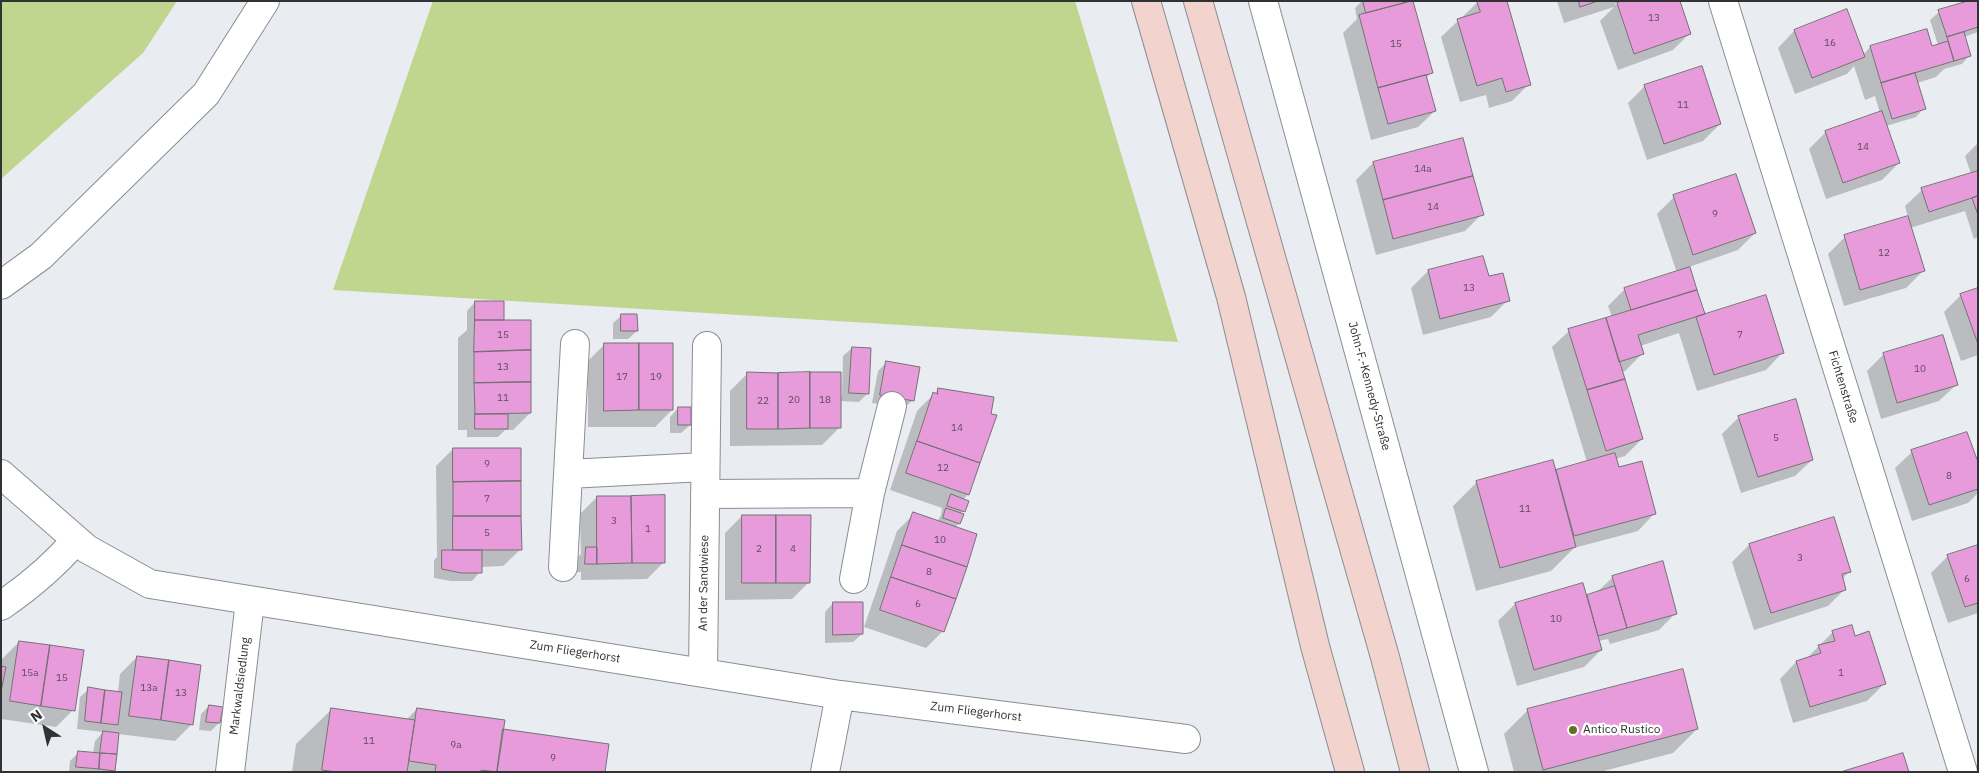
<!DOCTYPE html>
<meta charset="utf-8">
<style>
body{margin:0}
#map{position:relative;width:1979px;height:773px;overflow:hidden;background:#e9ecf1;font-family:"IBM Plex Sans",sans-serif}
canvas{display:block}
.frame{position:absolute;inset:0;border:2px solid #303233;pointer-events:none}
.north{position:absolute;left:20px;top:703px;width:50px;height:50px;-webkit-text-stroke:4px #fff;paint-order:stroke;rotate:325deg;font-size:14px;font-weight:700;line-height:20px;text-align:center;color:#303233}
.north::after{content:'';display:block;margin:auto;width:18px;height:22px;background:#303233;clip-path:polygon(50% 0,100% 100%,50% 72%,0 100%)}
</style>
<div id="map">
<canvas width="1979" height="773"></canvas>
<div class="frame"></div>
<div class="north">N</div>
</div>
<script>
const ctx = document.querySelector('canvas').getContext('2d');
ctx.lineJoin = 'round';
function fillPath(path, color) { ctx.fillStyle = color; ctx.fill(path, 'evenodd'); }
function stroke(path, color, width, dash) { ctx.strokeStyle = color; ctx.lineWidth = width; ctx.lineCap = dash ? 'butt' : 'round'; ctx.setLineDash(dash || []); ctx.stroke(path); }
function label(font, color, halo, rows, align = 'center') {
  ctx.font = font + ' "IBM Plex Sans",sans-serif'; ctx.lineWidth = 5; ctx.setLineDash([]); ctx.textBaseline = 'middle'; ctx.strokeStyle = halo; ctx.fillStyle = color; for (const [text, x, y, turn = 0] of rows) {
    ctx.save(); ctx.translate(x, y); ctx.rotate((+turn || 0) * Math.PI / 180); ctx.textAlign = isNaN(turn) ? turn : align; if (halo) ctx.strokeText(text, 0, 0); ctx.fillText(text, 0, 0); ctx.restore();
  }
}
const green = new Path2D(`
 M1,1H177L143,53L1,179Z
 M433,1H1075L1178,342L333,290Z`);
const shadow = new Path2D(`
 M1362,1H1405L1431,73L1426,78L1435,111L1418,127L1371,140L1343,33L1357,19L1355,8Z
 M1557,1H1618L1614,5L1625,1L1690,33L1673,50L1618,70L1600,21L1614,7L1564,23Z
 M1978,1V32L1964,37L1970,55L1962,64L1944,69L1936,77L1917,83L1924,108L1916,117L1886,126L1899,163L1882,180L1826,199L1809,149L1826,132L1880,113L1875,96L1865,100L1854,66L1847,74L1795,94L1778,48L1794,31L1863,55L1870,47L1926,30L1931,47L1938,45L1930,20L1939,12Z
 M1478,2L1529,84L1512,101L1489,108L1486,95L1460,102L1441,37Z
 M1645,86L1720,124L1703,141L1647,160L1628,103Z
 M1462,139L1482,214L1465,231L1376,255L1356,180L1373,163Z
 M1978,143V237L1974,239L1965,211L1910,228L1923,271L1906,288L1844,306L1828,254L1845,237L1908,217L1905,206L1922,190L1971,174L1965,156Z
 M1674,197L1755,233L1738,250L1689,267L1704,316L1782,353L1766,370L1697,391L1679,333L1640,346L1642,354L1625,371L1621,372L1642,439L1625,456L1615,459L1618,469L1654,514L1638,531L1574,548L1551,571L1476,591L1453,506L1477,482L1555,472L1587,462L1552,347L1569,331L1612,317L1608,306L1625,289L1677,273L1657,214Z
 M1482,257L1488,278L1508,300L1491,317L1423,335L1411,288L1428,271Z
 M1978,289V355L1961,361L1944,312L1961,295Z
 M475,302L503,321L530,413L513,430H505L498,437H467V430H458V338L467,330V311Z
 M622,315L637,331L628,339H613V323Z
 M605,344L672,410L655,427H588V361Z
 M852,348L868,393L859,402L839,401V428L822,445L730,446V391L747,374L842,396L843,356Z
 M1884,354L1956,385L1939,401L1881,419L1867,371Z
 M887,362L913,400L904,408L872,403L878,371Z
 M939,389L968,494L963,500L968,502L961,514L959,523L955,528L943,631L926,648L864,627L897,531L914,514L937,522L941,515L942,508L890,490L917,411Z
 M678,408L690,425L681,433H670V417Z
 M1739,417L1812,460L1795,476L1741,493L1722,434Z
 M453,449L520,550L503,566L480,567V572L472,581H451L434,578V560L437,557L436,466Z
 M1912,452L1978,466V493L1968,503L1912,521L1895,468Z
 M597,497L664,562L647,579L581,580V572H577L578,557L581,554L580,514Z
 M742,516L809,582L792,599L725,600V533Z
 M1833,519L1849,572L1842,579L1845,589L1828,606L1754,630L1732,562L1749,545Z
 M1978,546V613L1948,623L1931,573L1948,556Z
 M1613,577L1676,613L1659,630L1610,644L1608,639L1598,641L1601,650L1584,667L1517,686L1498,621L1515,604L1586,596L1596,593Z
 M833,603L862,634L853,642L825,643V612Z
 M1851,627L1854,637L1884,684L1867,701L1793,723L1780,679L1796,662L1806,659L1832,633Z
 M19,642L73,710L56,727L1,719L2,659Z
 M137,657L192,724L175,741L118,734L112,772H69L70,761L79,752L93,753L95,741L103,732L77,729L80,697L89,689L118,692L120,674Z
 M209,706L219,723L211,731L199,730L201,714Z
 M332,709L406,720L417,709L502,730L603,772H292L296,744Z
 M1528,710L1697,729L1673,753L1600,772H1514L1504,734Z`);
const building = new Path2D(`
 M1363,1H1407V2L1366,13Z
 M1413,1L1433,73L1378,88L1359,15Z
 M1477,1H1507L1531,85L1506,92L1502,78L1477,86L1457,19L1480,12Z
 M1579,1H1598L1580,7Z
 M1622,1H1680L1691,34L1634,54L1617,3Z
 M1968,1H1978V27L1947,37L1938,10Z
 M1847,9L1865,57L1812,78L1794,30Z
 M1927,29L1932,46L1948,41L1954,61L1881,83L1870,46Z
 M1964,32L1971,56L1954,61L1947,37Z
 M1702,66L1721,124L1664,144L1644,85Z
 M1915,73L1926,109L1892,119L1881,83Z
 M1426,75L1436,111L1388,124L1378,88Z
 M1882,111L1900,163L1843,183L1825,131Z
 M1463,138L1473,176L1383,200L1373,162Z
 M1978,171V196L1929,212L1921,188Z
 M1736,174L1756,233L1693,255L1673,195Z
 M1473,176L1484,215L1393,239L1383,200Z
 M1978,196V215L1972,198Z
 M1908,216L1925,271L1860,290L1844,235Z
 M1483,256L1489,276L1503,273L1510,301L1440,319L1428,270Z
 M1690,267L1697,290L1631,310L1624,288Z
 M1978,288V344L1960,294Z
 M1697,290L1705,314L1638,335L1644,354L1619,362L1606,318Z
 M1766,295L1784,353L1714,375L1696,317Z
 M475,301H504V320H475Z
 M621,314H637L638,331H621Z
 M1606,318L1625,379L1587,390L1568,329Z
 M475,320H531V350L474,352Z
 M1943,335L1958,385L1897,403L1883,353Z
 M604,343H639V410L604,411Z
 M639,343H673V410H639Z
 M852,347L871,348L869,394L849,393Z
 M531,350V382L474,383V352Z
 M886,361L920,367L914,401L880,395Z
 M747,372L778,373V429H747Z
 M810,372V428L778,429V373Z
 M810,372H841V428H810Z
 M1625,379L1643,439L1606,451L1587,390Z
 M531,382V413L475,414L474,383Z
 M938,388L994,397L991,414L997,415L980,463L917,441L933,392L937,394Z
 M1796,399L1813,460L1758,477L1738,416Z
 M678,407H691V425H678Z
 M475,414H508V429H475Z
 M1967,432L1978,462V489L1929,505L1911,450Z
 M917,441L980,463L969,495L906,473Z
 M453,448H521V481L453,482Z
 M1615,453L1619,467L1642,461L1656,514L1574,536L1556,470Z
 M1553,460L1576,547L1500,568L1476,481Z
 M521,481V516H453V482Z
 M951,494L969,501L965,512L947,506Z
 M665,495V563H632L631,496Z
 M597,496H631L632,563L597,564Z
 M946,508L964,514L960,524L943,518Z
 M913,512L977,534L967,567L902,545Z
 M742,515H776V583H742Z
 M776,515H811L810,583H776Z
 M453,516H521L522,550H453Z
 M1834,517L1851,572L1842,574L1846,590L1771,613L1749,544Z
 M902,545L967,567L956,599L891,577Z
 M1978,545V603L1965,607L1947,555Z
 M586,547H597V564H585Z
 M442,550H482V573H461L442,569Z
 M1663,561L1677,614L1627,628L1612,576Z
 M891,577L956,599L944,632L880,610Z
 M1583,583L1602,650L1534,670L1515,603Z
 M1615,586L1627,628L1598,636L1587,595Z
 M833,602H863V634L833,635Z
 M1852,625L1855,636L1869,631L1886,684L1810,707L1796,661L1821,653L1818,645L1835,641L1832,631Z
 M19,641L50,645L41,706L10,701Z
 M50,645L84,650L75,711L41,706Z
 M137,656L169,660L161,720L129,716Z
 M169,660L201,665L193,725L161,720Z
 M1,666L6,667L1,692Z
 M1683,669L1698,729L1543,770L1527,709Z
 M88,687L105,690L101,723L85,721Z
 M105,690L122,692L118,725L101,723Z
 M209,705L223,707L220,723L206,722Z
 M331,708L415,720L407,772H336L322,770Z
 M417,708L505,720L497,772L481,770V772H435L436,765L409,761Z
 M503,729L609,744L605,772H497Z
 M103,731L119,733L117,754L100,753Z
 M78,751L100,753L99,769L76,767Z
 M100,753L117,754L115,771L99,769Z
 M1903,753L1909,772H1841Z`);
const minor = new Path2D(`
 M1263,1L1474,772
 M1723,1L1963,772
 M1,285L41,256L206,94L265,1
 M1,474L87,549L150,584L840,695L1186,739
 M568,474L704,467
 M705,494L870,493
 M563,567L575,344
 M854,579L870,493L892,406
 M1,606C30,586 53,567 76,540
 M703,672L707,346
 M230,772L250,601
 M825,772L840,695`);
const secondary = new Path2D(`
 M1146,1L1231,297L1315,646L1350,772
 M1198,1L1385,657L1415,772`);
const markers = [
 [1573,730,5,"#607221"]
];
const numberNames = [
 ["13",1654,18],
 ["16",1830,43],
 ["15",1396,44],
 ["11",1683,105],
 ["14",1863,147],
 ["14a",1423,169],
 ["14",1433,207],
 ["9",1715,214],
 ["12",1884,253],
 ["13",1469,288],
 ["15",503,335],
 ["7",1740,335],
 ["13",503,367],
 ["10",1920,369],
 ["17",622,377],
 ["19",656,377],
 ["11",503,398],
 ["20",794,400],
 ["18",825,400],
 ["22",763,401],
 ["14",957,428],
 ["5",1776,438],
 ["9",487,464],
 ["12",943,468],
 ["8",1949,476],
 ["7",487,499],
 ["11",1525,509],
 ["3",614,521],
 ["1",648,529],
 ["5",487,533],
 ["10",940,540],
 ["2",759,549],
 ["4",793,549],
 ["3",1800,558],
 ["8",929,572],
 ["6",1967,579],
 ["6",918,604],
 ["10",1556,619],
 ["15a",30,673],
 ["1",1841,673],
 ["15",62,678],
 ["13a",149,688],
 ["13",181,693],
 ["11",369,741],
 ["9a",456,745],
 ["9",553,758]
];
const streetNames = [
 ["John-F.-Kennedy-Straße",1369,386,75],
 ["Fichtenstraße",1843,387,73],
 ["An der Sandwiese",704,583,-89],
 ["Zum Fliegerhorst",575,652,9],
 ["Markwaldsiedlung",240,686,-83],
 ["Zum Fliegerhorst",976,712,7]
];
const poiNames = [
 ["Antico Rustico",1583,730]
];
fillPath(green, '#c0d58e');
fillPath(shadow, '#0003');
fillPath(building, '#e79bdb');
stroke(building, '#757174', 1);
stroke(minor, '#8a8d91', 30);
stroke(secondary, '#8a8d91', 30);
stroke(minor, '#fff', 28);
stroke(secondary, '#f2d3cd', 28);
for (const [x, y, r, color] of markers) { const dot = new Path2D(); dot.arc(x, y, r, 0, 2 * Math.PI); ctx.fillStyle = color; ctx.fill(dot); stroke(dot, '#fff', 2); }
label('10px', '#5e4c5d', null, numberNames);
label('12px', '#303233', '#fff', streetNames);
label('12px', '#303233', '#fff', poiNames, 'left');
</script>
